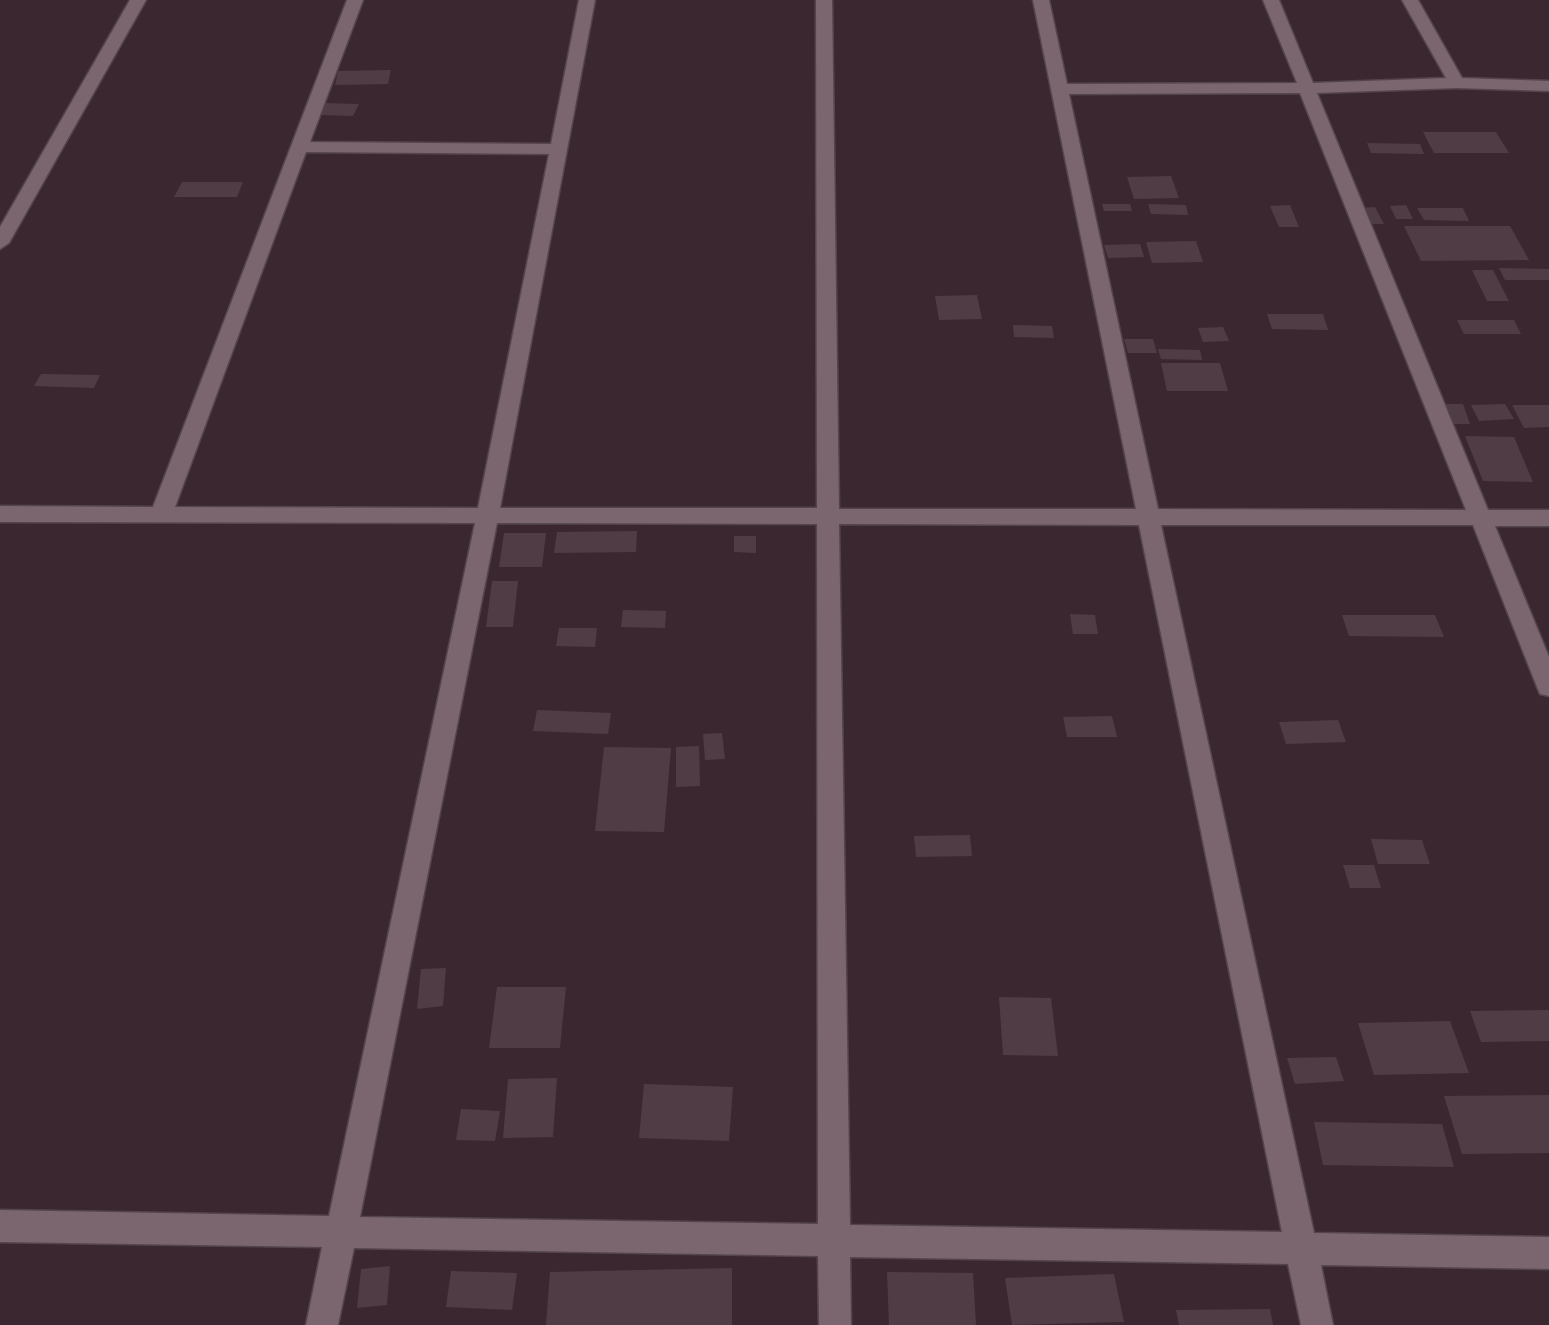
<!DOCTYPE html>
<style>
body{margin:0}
canvas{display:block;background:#3a272f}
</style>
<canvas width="1549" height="1325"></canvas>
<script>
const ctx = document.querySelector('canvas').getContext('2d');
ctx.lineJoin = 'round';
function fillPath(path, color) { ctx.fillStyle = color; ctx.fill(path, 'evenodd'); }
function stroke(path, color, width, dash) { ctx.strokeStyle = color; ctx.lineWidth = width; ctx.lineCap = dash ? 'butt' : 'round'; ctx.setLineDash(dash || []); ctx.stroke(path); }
const building = new Path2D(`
 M391,70L388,84L335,85L338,71Z
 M325,103L359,104L353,116L320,115Z
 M1423,132H1496L1509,153H1434Z
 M1367,143L1420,144L1424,154L1371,153Z
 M1171,176L1179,198L1134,199L1127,177Z
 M182,182H243L237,197H174Z
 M1102,204H1130L1132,211H1104Z
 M1148,204L1186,205L1188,215L1151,214Z
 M1290,205L1299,227H1279L1270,206Z
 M1406,205L1413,219H1396L1390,206Z
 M1375,207L1384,224H1368L1359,208Z
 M1417,208H1463L1469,221L1424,220Z
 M1404,226H1510L1529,260L1421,261Z
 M1196,241L1203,262L1152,263L1146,242Z
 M1140,244L1144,257L1108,258L1104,245Z
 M1499,268L1549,269V280H1505Z
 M1472,270H1493L1509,301H1487Z
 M977,295L982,319L939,320L935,296Z
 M1267,314H1323L1328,330L1272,329Z
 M1457,320H1514L1521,334H1464Z
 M1013,325L1052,326L1054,338L1014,337Z
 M1223,327L1229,341L1203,342L1198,328Z
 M1124,339H1153L1157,353H1128Z
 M1158,349L1200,350L1202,360L1161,359Z
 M1161,363H1220L1228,391H1167Z
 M41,374L100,375L94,388L34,386Z
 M1445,404H1463L1470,424H1451Z
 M1505,404L1514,419L1479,421L1471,405Z
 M1512,405H1549V427L1524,428Z
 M1465,436L1514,437L1533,482L1483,481Z
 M637,531L636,552L554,553L557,532Z
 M504,533H546L542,567H499Z
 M734,536H756V553L734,552Z
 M492,581H518L513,627H486Z
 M623,610L666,611L665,628L621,627Z
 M1070,614L1095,615L1098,634H1073Z
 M1342,615H1435L1444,637L1349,636Z
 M559,628H597L595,647L556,646Z
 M537,710L611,713L608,734L533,731Z
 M1112,716L1117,737H1067L1063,717Z
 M1338,720L1346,742L1286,744L1279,722Z
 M722,733L725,759L705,760L703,734Z
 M699,746L700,786L676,787V747Z
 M604,747L671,748L664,832L595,831Z
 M970,835L972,856L916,857L914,836Z
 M1371,839L1422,840L1430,864H1378Z
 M1343,865H1374L1381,888H1350Z
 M446,968L443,1006L417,1009L421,969Z
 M497,987H566L560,1048H489Z
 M999,997L1051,998L1058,1056L1003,1055Z
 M1549,1010V1041L1481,1042L1470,1011Z
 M1450,1021L1469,1073L1374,1075L1358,1023Z
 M1336,1057L1344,1081L1295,1084L1287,1058Z
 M557,1078L553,1137L503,1138L508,1079Z
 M644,1084L733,1087L729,1141L639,1138Z
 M1549,1095V1153L1462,1154L1444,1096Z
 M461,1109L500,1111L495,1141L456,1140Z
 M1314,1122L1442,1124L1454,1167L1323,1165Z
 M390,1266L387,1305L357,1308L361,1269Z
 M732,1268V1325H546L550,1272Z
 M451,1271L517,1273L512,1310L446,1307Z
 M887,1272L973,1273L976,1325H889Z
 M1114,1274L1124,1322L1012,1325L1005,1278Z
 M1270,1309L1273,1325H1179L1176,1310Z`);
const minor = new Path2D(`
 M130,0H146L9,243L0,249V227Z
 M347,0H363L310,142L551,144L579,0H595L500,508H817L816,0H832L839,509H1136L1033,0H1049L1067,84L1297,83L1263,0H1279L1313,83L1446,78L1402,0H1418L1462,78L1549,81V91L1457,88L1317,93L1488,510H1549V526H1495L1549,657V696L1540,694L1537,687L1473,525H1161L1314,1233L1549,1237V1269L1321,1265L1333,1325H1301L1288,1264L850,1257L851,1325H819L818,1256L354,1248L338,1325H306L322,1247L0,1242V1210L329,1216L475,523L0,522V506L153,507ZM1300,93L1466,510L1158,509L1069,94ZM306,152L549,154L478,508L175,507ZM497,523L817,524L818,1224L360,1217ZM839,524L1139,525L1282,1232L850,1225Z`);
fillPath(building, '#503c44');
stroke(minor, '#54454b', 3);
fillPath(minor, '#7b656e');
</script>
